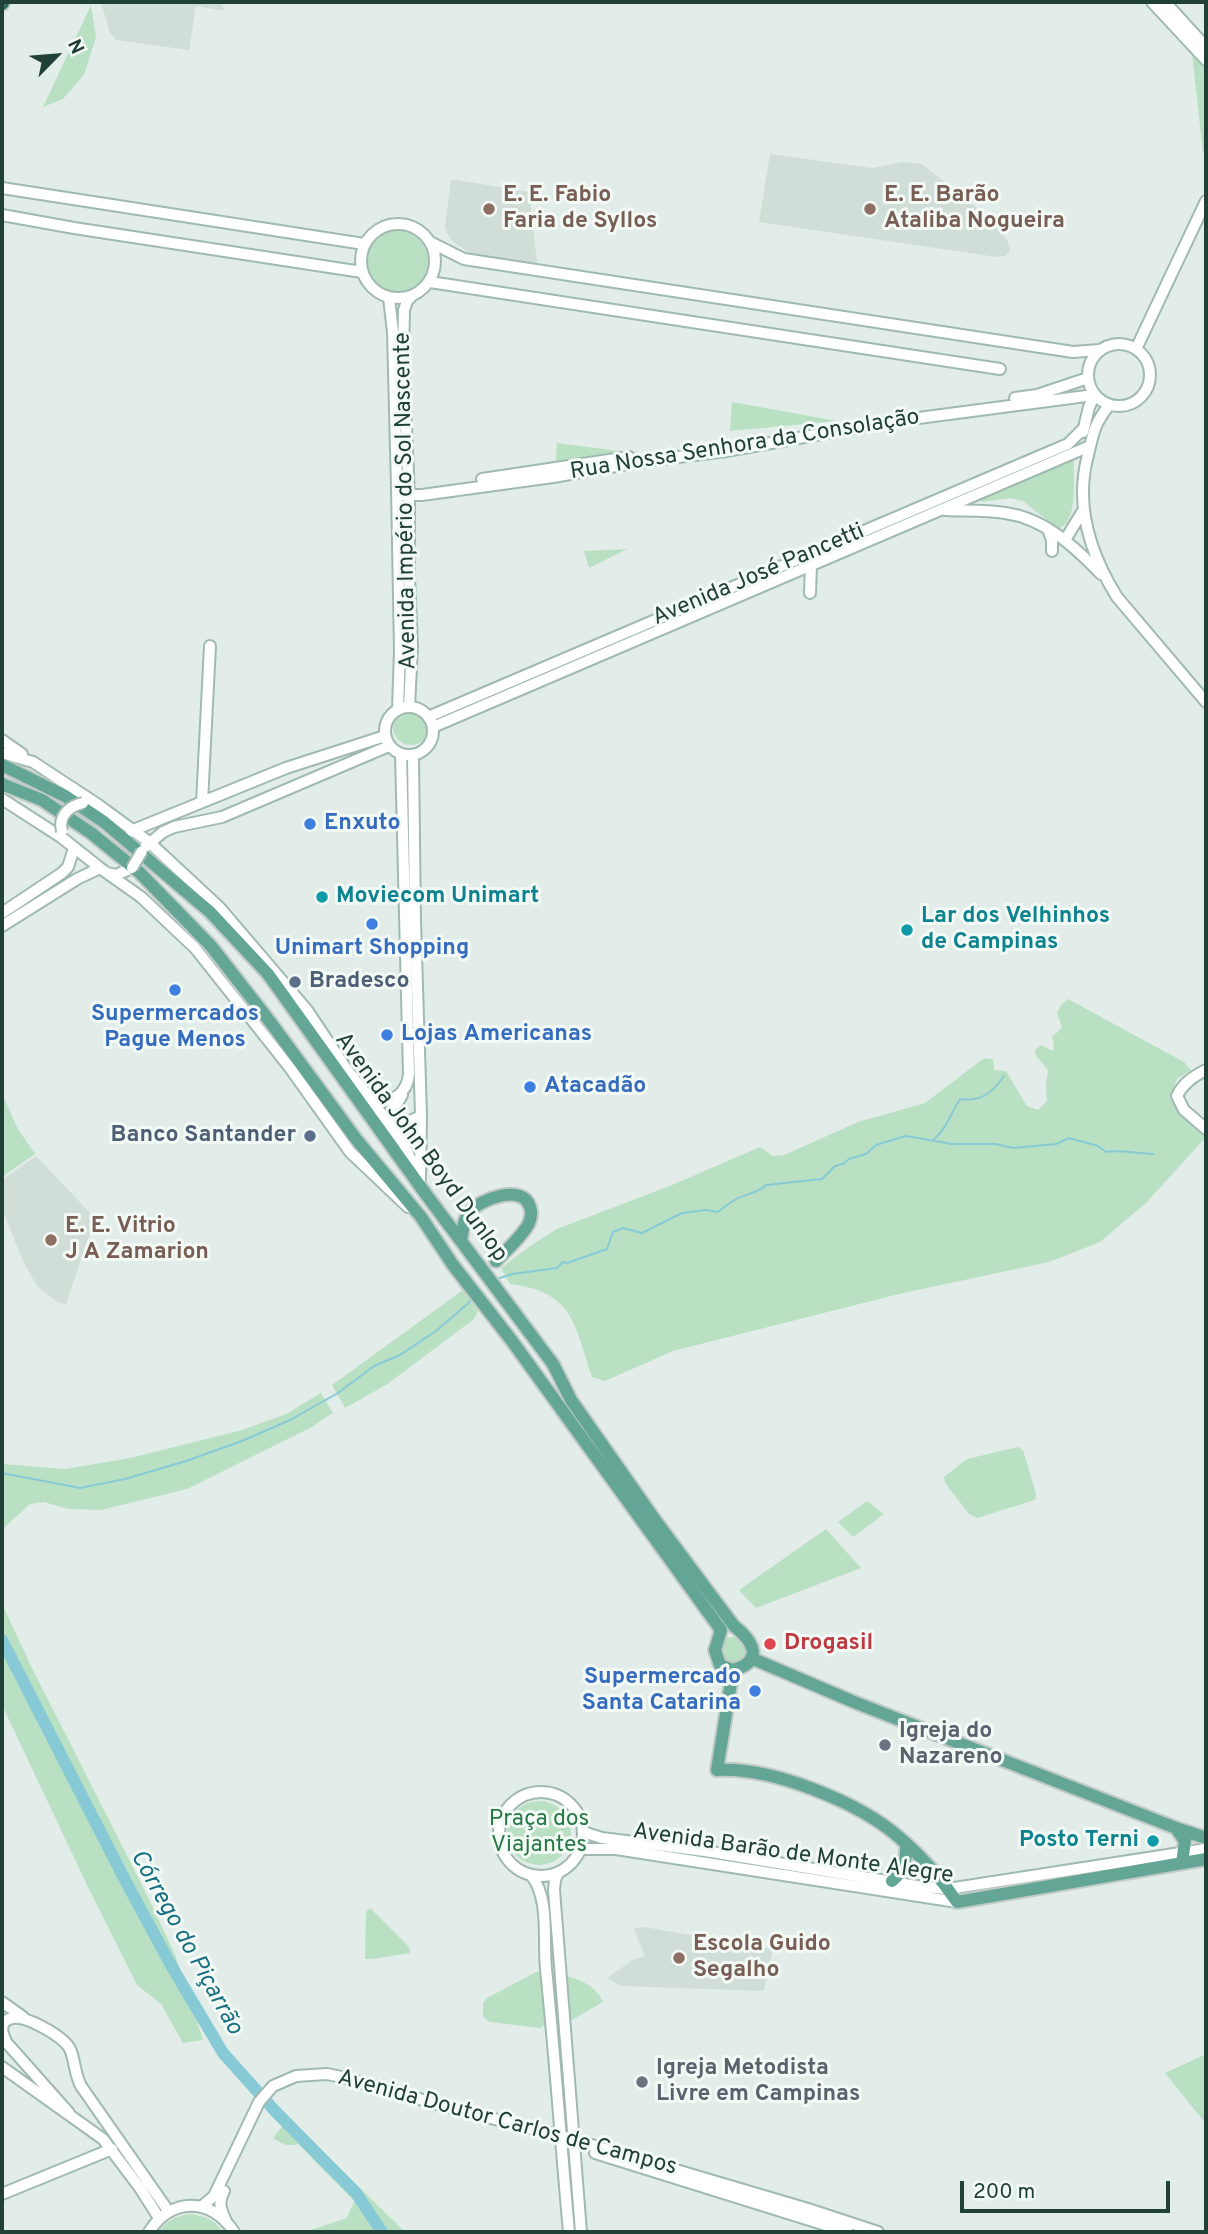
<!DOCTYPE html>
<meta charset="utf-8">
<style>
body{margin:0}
#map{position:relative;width:1208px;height:2234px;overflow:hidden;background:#e2ede9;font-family:Overpass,sans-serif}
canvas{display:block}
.frame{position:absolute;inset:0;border:4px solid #214038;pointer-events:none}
.north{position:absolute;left:21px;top:21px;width:70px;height:70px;-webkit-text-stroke:5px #f3faf6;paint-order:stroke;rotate:65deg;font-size:19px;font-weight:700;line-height:28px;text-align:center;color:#214038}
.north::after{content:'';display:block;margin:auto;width:24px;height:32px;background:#214038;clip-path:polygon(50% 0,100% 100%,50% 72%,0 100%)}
.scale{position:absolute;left:960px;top:2181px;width:210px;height:32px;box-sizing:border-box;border:4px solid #214038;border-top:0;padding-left:9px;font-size:21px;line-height:24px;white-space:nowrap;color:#214038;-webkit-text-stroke:5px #f3faf6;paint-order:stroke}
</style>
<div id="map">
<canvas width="1208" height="2234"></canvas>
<div class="frame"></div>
<div class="north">N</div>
<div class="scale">200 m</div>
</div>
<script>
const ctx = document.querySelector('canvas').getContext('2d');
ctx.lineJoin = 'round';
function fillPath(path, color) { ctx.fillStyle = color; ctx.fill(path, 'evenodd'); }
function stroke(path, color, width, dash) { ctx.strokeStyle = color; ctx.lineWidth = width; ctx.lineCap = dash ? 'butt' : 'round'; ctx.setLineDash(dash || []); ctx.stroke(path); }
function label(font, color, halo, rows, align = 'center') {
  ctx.font = font + ' Overpass,sans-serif'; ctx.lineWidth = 6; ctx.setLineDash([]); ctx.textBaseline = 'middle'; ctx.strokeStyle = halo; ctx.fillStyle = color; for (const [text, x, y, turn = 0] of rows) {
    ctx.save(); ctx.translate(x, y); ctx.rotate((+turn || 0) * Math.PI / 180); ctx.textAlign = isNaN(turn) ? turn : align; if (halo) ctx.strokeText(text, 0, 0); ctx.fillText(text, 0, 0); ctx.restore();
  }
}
const built = new Path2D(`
 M101,2H220L225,11L196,6L189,50L116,40L110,33Z
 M770,154L872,168L903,162L922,164L995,222L1008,242L1010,252L1005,256L997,257L759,222Z
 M451,179L529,192L537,263L472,254L456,244L450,238L445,227Z
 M36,1156L95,1218L66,1304L57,1302L37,1286L23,1261L2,1209V1180Z
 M644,1927L773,1949L764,1991L621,1986L607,1978L633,1960L645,1956L634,1929Z`);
const green = new Path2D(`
 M91,5L96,37L84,75L63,99L43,107Z
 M1197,53L1206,64V155L1203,153L1192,54Z
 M364 262a32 32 0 1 1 64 0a32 32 0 1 1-64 0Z
 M732,402L837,421L730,431Z
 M557,443L627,452L556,461Z
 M1071,458L1074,460C1073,479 1079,522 1058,529L1023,501L1011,498L982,502L979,499Z
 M627,549L589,568L584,551Z
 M393 727a18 18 0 1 1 36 0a18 18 0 1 1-36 0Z
 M1068,999L1184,1062L1191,1070L1177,1079L1170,1098C1179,1114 1194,1124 1206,1137L1146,1203L1100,1242L1049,1262L899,1294L673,1351L605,1381L592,1377C574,1324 574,1292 510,1284L501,1268L533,1244L557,1229L672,1185L760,1147L773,1156L784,1155L858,1122L925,1103L984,1058L993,1059L994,1070L1006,1071L1027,1106L1038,1110L1047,1101L1046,1084L1048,1070L1036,1056L1035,1050L1041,1045L1053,1051L1054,1044L1052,1037L1062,1028L1057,1013L1062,1004Z
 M2,1094L18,1129L35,1154L2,1177Z
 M463,1290L478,1311L474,1319L386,1385L345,1408L332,1385Z
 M321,1393L333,1413L310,1428L187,1489L101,1510L68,1509L44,1502L30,1504L2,1530V1464L65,1469L130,1458L242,1430L286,1414Z
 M1018,1447L1023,1450L1036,1494L1035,1500L977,1518L969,1514L945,1483L944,1477L967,1459Z
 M867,1501L884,1514L853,1537L838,1522Z
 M826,1529L861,1568L756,1608L739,1590Z
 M2,1604L32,1668L149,1899L176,1957L203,2040L183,2043L161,2004L137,1985L86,1883L2,1705Z
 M719 1650a13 13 0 1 1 26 0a13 13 0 1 1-26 0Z
 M507 1833a32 32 0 1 1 64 0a32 32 0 1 1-64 0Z
 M370,1908L409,1947L410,1953L372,1959H365L366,1912Z
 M538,1971L543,1976L546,2023L541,2028L489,2022L483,2016V2003L487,1998Z
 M562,1975C579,1979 596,1985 603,2002L572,2020L567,2018Z
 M1206,2054V2124L1165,2073Z
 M289,2118L405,2232H305L347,2218L354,2201L298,2144C287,2147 282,2144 273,2138Z
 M188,2214C203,2215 214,2219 223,2232H158C166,2221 174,2217 188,2214Z`);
const stream = new Path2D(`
 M933,1140C946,1130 951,1113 960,1099C981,1102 992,1093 1004,1076
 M497,1279L512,1274L557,1268L563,1262L567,1263L607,1249L613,1232L623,1228L642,1233L682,1213L706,1210L718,1212C723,1208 728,1204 733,1201C743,1194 759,1193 766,1185L822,1179L835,1166L843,1164L849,1159L866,1154L876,1145L906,1136L952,1144H996L1013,1148L1056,1144L1069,1138L1098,1146L1106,1152C1115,1149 1140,1154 1153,1154
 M2,1473L80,1488L125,1479L186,1461L242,1441L290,1420L338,1393L374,1366L400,1355L436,1331L472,1300`);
const river = new Path2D(`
 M2,1640L125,1880L172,1967L223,2053L275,2111L356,2193L382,2232`);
const secondary = new Path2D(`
 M1152,2L1206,60
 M1165,2L1206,47
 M2,188L364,244
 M2,215L74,228L362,272
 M361 261a37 37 0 1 1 74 0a37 37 0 1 1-74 0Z
 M430,242L464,259L1073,352L1099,350
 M430,282L1000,369
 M389,298L393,332L397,487L400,651L398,709
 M1088 375a31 31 0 1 1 62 0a31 31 0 1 1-62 0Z
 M1136,349L1206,201
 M1015,398L1037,395L1088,378
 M1109,405C1092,428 1094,432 1087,459C1075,508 1091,555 1117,597L1206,702
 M1083,432L1089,407L1095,395
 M482,479L629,457
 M397,495H422L553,477L639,462L726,451L888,422L1094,395
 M945,510C965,511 985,510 1005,513C1044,518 1075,547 1101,574
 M1048,529L1052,540V551
 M1065,540L1084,509
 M810,593L811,565
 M385 731a24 24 0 1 1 48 0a24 24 0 1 1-48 0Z
 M409,707L412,647L409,577V496L403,357L404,310L407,301L411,297
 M428,717L1068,444L1084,428
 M433,727L1090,446
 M2,740L22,754
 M2,753L33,762L97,804L149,842L220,908L307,1010L347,1070L372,1101L403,1143L420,1179
 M413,755L415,921L421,1115L420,1176
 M2,799L61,837L100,868L141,897L195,948L290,1068L350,1152L408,1207
 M202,802L210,646
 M131,831L286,768L385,736
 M145,847L163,832L174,827L222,817L389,746
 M107,873L116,875L132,868
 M2,913L62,873L68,867L74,848
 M2,926L77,879L100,868
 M1206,1070C1194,1076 1183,1083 1177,1096L1184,1110L1206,1129
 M402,1095C400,1100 394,1106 393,1111C390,1130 414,1121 421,1115
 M372,1101C392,1104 407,1094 409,1074L401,754
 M499 1834a42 42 0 1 1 84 0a42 42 0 1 1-84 0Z
 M583,1832L602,1838L705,1851L923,1887L948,1889L1206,1849
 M580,1849H616L957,1902
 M558,1873L555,1880L554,1890L581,2232
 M531,1875C550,1898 543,1940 546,1969C555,2057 561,2145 569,2232
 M2,2002L23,2017
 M2,2067L103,2139L140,2188L159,2218
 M69,2113L6,2042L2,2031L3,2023C7,2021 8,2018 13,2018C27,2016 63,2036 70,2049C75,2060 74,2072 81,2086L169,2212
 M595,2153L848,2232
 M224,2191C218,2203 220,2208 226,2221
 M2,2194L112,2149
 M201,2207L214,2196L259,2102L273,2086L296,2076L327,2074L346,2078L451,2108L561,2136L808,2209L878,2232
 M149,2232C171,2197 211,2197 234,2232`);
const primary = new Path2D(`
 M2,765L65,796L104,822L210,912L268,974L425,1193L553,1364L571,1400L655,1520L734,1626C753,1641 765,1661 733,1670L720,1665L715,1650L721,1630L512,1341L453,1265L421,1217L356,1139L271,1023L211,946L139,872L91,833L42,800L2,784
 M461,1240C463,1231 463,1220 469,1213C479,1199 523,1183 530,1207C532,1212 531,1218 529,1223C522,1237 507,1249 496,1261
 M751,1658L854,1702L1176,1828L1206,1838
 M733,1670L717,1770C772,1767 859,1802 900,1838C921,1856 941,1878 957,1902L1206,1859
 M1176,1828L1185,1841L1182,1863
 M892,1881C904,1871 907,1859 906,1843`);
const highway = new Path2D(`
 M2,3V2`);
const secondaryBridge = new Path2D(`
 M62,831C58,816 69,806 83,803
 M132,868L142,851`);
const markers = [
 [489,209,7,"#8d6e63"],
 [870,209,7,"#8d6e63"],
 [310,824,7,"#3f7fe0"],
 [322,897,7,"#0f9aa8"],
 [372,924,7,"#3f7fe0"],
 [907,930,7,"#0f9aa8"],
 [295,982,7,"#5c6f8a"],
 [175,990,7,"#3f7fe0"],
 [387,1035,7,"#3f7fe0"],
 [530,1087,7,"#3f7fe0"],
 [310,1136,7,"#5c6f8a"],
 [51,1240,7,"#8d6e63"],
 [770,1644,7,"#e0444e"],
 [755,1691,7,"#3f7fe0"],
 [885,1745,7,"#6b7280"],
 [1153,1841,7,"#0f9aa8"],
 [679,1958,7,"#8d6e63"],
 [642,2082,7,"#6b7280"]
];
const educationNames = [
 ["E. E. Fabio",503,196],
 ["Faria de Syllos",503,222],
 ["E. E. Barão",884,196],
 ["Ataliba Nogueira",884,222],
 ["E. E. Vitrio",65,1227],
 ["J A Zamarion",65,1253],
 ["Escola Guido",693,1945],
 ["Segalho",693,1971]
];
const streetNames = [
 ["Rua Nossa Senhora da Consolação",745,446,-9],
 ["Avenida Império do Sol Nascente",407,501,-91],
 ["Avenida José Pancetti",759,576,-23],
 ["Avenida John Boyd Dunlop",420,1148,54],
 ["Avenida Barão de Monte Alegre",793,1855,8],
 ["Avenida Doutor Carlos de Campos",507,2124,15]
];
const shopNames = [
 ["Enxuto",324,824],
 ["Unimart Shopping",372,949,"center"],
 ["Supermercados",175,1015,"center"],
 ["Pague Menos",175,1041,"center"],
 ["Lojas Americanas",401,1035],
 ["Atacadão",544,1087],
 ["Supermercado",741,1678,"right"],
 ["Santa Catarina",741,1704,"right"]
];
const cultureNames = [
 ["Moviecom Unimart",336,897],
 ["Lar dos Velhinhos",921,917],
 ["de Campinas",921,943],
 ["Posto Terni",1139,1841,"right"]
];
const serviceNames = [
 ["Bradesco",309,982],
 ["Banco Santander",296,1136,"right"]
];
const healthNames = [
 ["Drogasil",784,1644]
];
const worshipNames = [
 ["Igreja do",899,1732],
 ["Nazareno",899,1758],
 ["Igreja Metodista",656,2069],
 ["Livre em Campinas",656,2095]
];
const parkNames = [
 ["Praça dos",539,1820],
 ["Viajantes",539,1846]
];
const waterNames = [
 ["Córrego do Piçarrão",185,1943,61]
];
fillPath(built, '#d1ddd7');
fillPath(green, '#bae0c4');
stroke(stream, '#87cad6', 2);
stroke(river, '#87cad6', 12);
stroke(secondary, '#a0bab1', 14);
stroke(primary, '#c1cac7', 16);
stroke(highway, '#c1cac7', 18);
stroke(secondary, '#fff', 10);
stroke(primary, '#64a695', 12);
stroke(highway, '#2b6e60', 14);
stroke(secondaryBridge, '#a0bab1', 14, []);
stroke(secondaryBridge, '#fff', 10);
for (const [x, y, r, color] of markers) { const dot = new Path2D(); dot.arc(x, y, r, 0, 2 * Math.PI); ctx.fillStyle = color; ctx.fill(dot); stroke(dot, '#f3faf6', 2.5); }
label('bold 23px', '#785e54', '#f3faf6', educationNames, 'left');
label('23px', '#214038', '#f3faf6', streetNames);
label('bold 23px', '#366cbe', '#f3faf6', shopNames, 'left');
label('bold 23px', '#0d838f', '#f3faf6', cultureNames, 'left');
label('bold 23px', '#4e5e75', '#f3faf6', serviceNames, 'left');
label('bold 23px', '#be3a42', '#f3faf6', healthNames, 'left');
label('bold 23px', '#5b616d', '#f3faf6', worshipNames, 'left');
label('23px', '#297948', '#f3faf6', parkNames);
label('italic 24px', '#176f80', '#f3faf6', waterNames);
</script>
